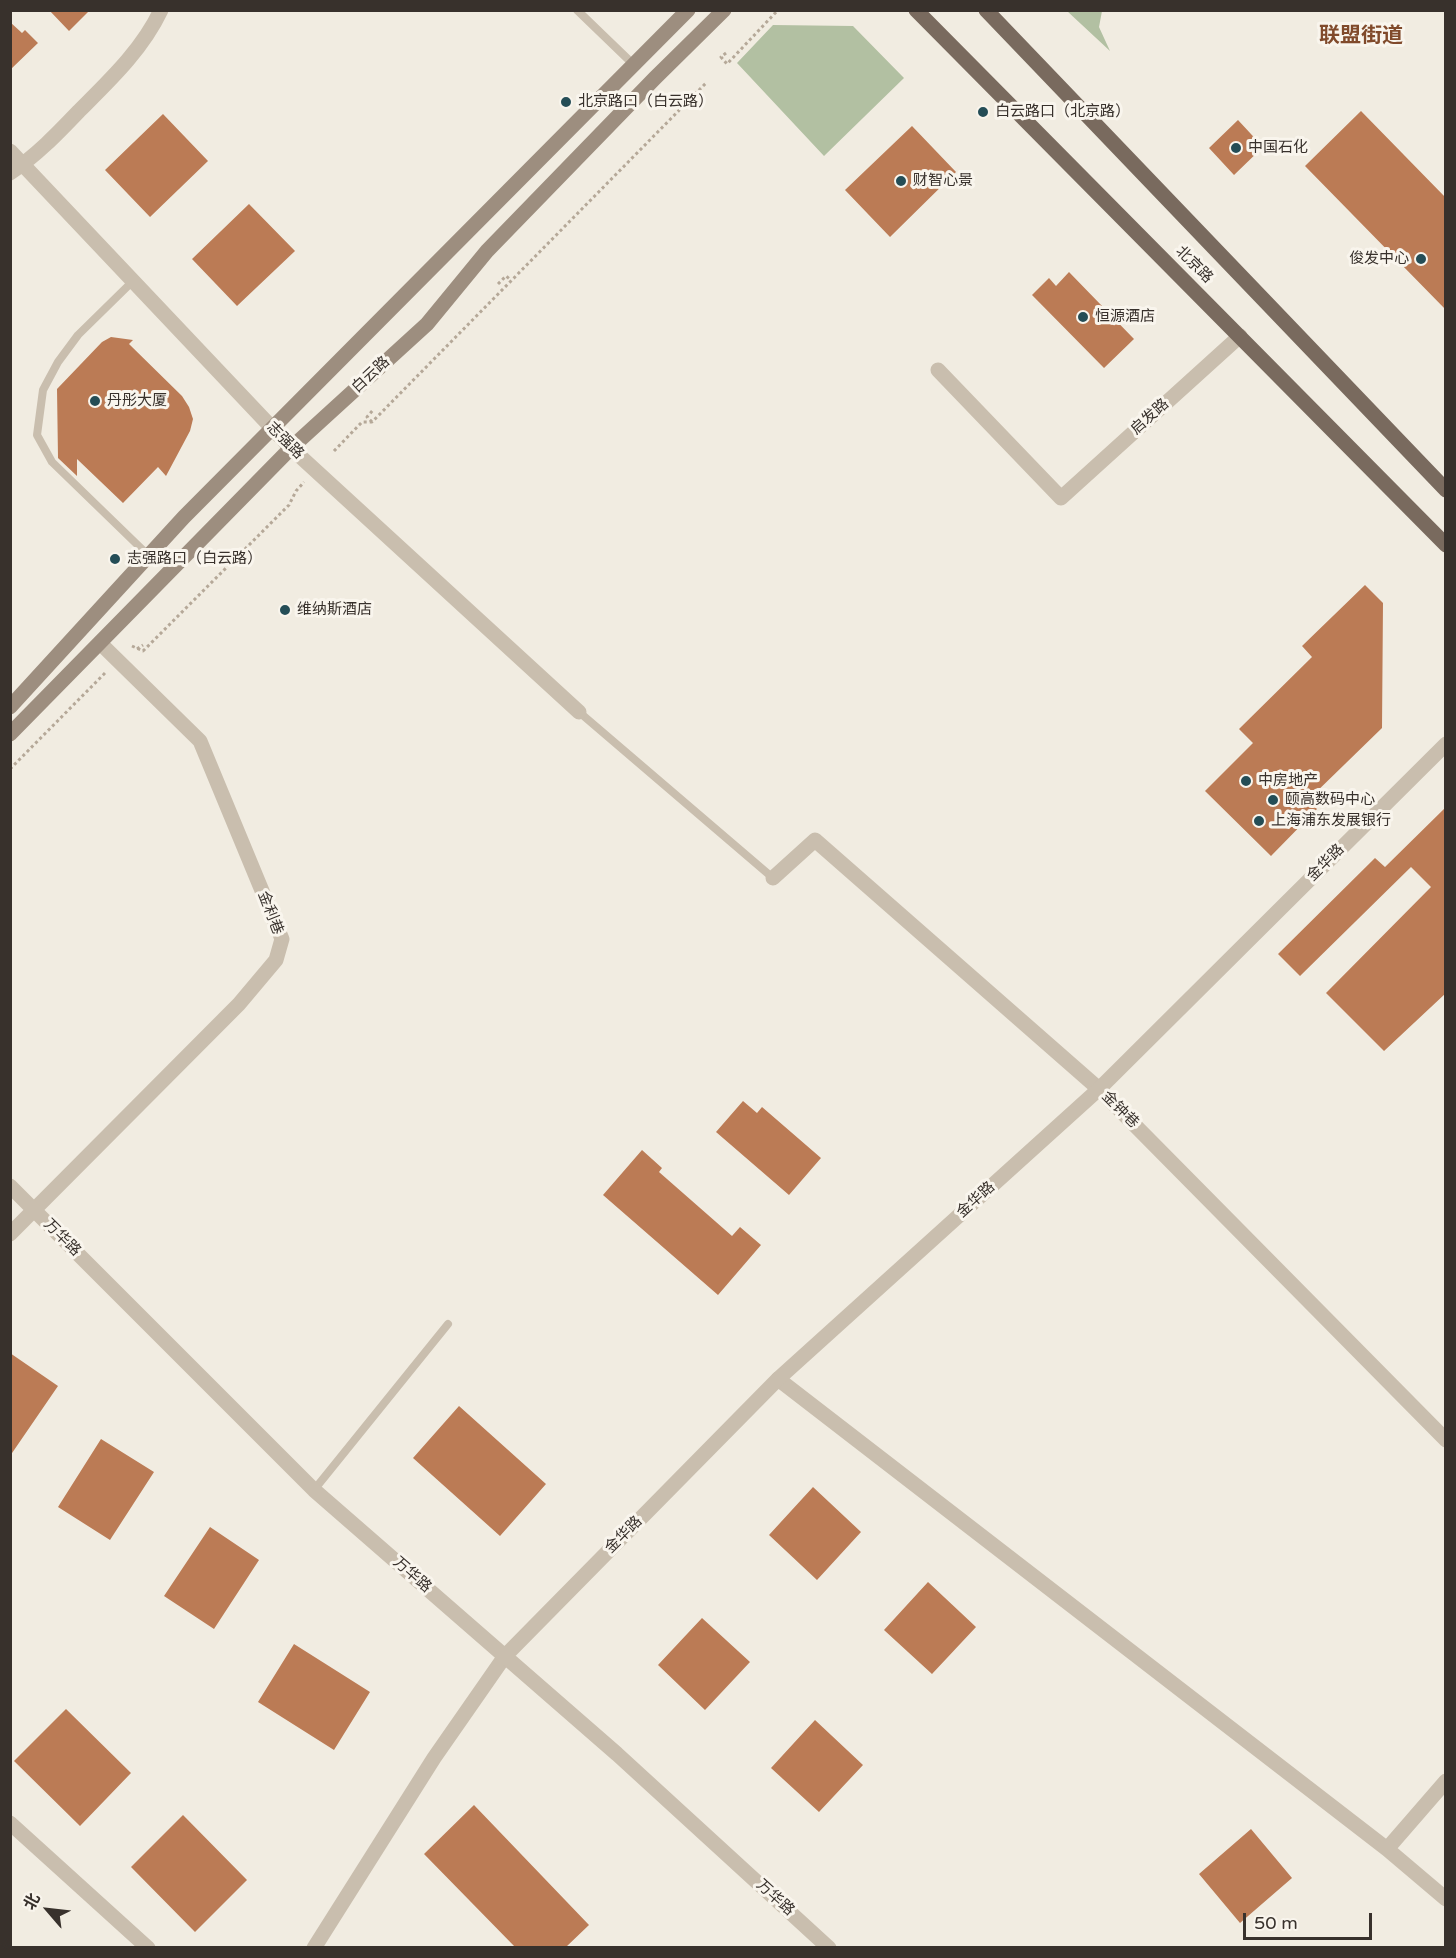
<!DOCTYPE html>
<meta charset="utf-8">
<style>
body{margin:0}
#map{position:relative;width:1456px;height:1958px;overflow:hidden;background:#f1ece1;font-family:"Varela Round","Noto Sans SC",sans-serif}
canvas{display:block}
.frame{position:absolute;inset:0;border:12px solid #38312c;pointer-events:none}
.north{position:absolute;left:18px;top:1880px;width:60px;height:60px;-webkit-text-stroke:4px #f9f5ed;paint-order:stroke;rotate:298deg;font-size:16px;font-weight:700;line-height:24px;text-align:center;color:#38312c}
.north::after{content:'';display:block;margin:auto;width:21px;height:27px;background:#38312c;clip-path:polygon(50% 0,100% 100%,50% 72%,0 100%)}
.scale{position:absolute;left:1243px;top:1913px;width:129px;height:27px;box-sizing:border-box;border:3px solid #38312c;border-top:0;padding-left:8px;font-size:18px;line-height:21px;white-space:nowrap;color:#38312c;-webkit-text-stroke:4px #f9f5ed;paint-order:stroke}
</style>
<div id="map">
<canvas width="1456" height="1958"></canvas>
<div class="frame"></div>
<div class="north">北</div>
<div class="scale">50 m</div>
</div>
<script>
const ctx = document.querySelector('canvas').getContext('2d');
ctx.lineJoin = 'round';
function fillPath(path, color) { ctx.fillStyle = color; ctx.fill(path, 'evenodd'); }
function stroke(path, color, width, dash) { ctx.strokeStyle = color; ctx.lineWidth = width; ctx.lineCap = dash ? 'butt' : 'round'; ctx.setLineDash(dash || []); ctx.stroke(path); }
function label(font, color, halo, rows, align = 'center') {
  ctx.font = font + ' "Varela Round","Noto Sans SC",sans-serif'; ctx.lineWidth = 6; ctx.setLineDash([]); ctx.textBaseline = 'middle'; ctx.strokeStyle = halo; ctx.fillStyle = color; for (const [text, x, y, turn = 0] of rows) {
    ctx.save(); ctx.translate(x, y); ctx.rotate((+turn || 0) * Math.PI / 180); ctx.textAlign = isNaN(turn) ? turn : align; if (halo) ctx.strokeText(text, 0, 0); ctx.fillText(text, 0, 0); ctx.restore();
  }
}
const green = new Path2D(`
 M1067,11H1102L1099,27L1110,51Z
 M773,25L853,26L904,78L824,156L737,63Z`);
const building = new Path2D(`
 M49,10H90L69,31Z
 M10,22L22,33L25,30L38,43L10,70Z
 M1361,111L1446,198V310L1305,166Z
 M163,114L208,161L150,217L105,170Z
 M1238,120L1263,147L1234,175L1209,148Z
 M912,126L956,172L890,237L845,190Z
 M249,204L295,251L237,306L192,259Z
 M1069,272L1134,339L1104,368L1032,295L1049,278L1056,286Z
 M111,337L133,340L129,344L182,396L189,407L193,419L190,431L166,476L158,467L123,503L77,459V476L58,458L57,389L102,342Z
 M1365,585L1383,603L1382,728L1308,800L1317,809L1271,856L1205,791L1253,743L1239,729L1312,657L1302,646Z
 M1446,807V993L1384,1051L1326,993L1431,887L1411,867L1300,976L1278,954L1375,858L1385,867Z
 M743,1101L757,1113L762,1107L821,1158L789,1195L716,1132Z
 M642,1150L662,1168L659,1172L732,1236L740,1227L761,1245L718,1295L603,1195Z
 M10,1353L58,1386L10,1456Z
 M459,1406L546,1484L500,1536L413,1458Z
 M101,1439L154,1472L110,1540L58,1507Z
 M813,1487L861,1532L817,1580L769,1535Z
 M210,1527L259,1560L214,1629L164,1596Z
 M928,1582L976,1627L932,1674L884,1630Z
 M702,1618L750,1662L705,1710L658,1665Z
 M294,1644L370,1692L334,1750L258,1702Z
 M66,1709L131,1773L80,1826L14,1761Z
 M815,1720L863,1765L819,1812L771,1768Z
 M474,1805L589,1925L566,1947H515L424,1854Z
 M183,1815L247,1880L195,1932L131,1867Z
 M1251,1829L1292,1878L1240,1923L1199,1874Z`);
const path = new Path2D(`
 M726,53L721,57L727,64L778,10
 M678,101L683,106
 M498,284L506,276L511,280
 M372,422L367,417L373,410
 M334,451L362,422H372L707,82
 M132,646L143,651L289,505L296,491L304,482
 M137,649L143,645
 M10,769L107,671`);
const service = new Path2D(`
 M577,10L634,65
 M133,281L78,335L58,362L43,390L37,435L52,462L149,556
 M579,712L773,878
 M314,1490L448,1324`);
const minor = new Path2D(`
 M10,151L291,448L579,712
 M10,173C36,156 58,133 79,111C110,80 142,50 161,10
 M938,370L1061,498L1240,336
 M773,878L815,840L1099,1089L1446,1440
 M10,1234L239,1004L276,960L282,939L200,741L100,643
 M778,1379L1387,1849L1446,1899
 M10,1823L148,1948
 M1387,1849L1446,1781
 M314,1948L434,1758L505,1656`);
const tertiary = new Path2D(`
 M10,1186L314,1490L617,1754L829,1948
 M505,1656L778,1379L1099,1089L1446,744`);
const secondary = new Path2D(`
 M10,707L184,517L688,10
 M10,734L291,448L427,324L487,251L655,78L724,10`);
const primary = new Path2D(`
 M916,10L1446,545
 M986,10L1446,490`);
const markers = [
 [566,102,6,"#244d56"],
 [983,112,6,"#244d56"],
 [1236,148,6,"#244d56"],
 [901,181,6,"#244d56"],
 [1421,259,6,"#244d56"],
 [1083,317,6,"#244d56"],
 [95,401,6,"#244d56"],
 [115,559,6,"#244d56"],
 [285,610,6,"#244d56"],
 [1246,781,6,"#244d56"],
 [1273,800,6,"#244d56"],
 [1259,821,6,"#244d56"]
];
const poiNames = [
 ["北京路口（白云路）",578,102],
 ["白云路口（北京路）",995,112],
 ["中国石化",1248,148],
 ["财智心景",913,181],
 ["俊发中心",1409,259,"right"],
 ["恒源酒店",1095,317],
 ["丹彤大厦",107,401],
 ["志强路口（白云路）",127,559],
 ["维纳斯酒店",297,610],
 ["中房地产",1258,781],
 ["颐高数码中心",1285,800],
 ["上海浦东发展银行",1271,821]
];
const streetNames = [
 ["北京路",1194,265,45],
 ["白云路",371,375,-43],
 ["启发路",1150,417,-42],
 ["志强路",285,441,45],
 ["金华路",1326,863,-45],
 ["金利巷",270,913,69],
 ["金钟巷",1120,1110,45],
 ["金华路",976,1200,-42],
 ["万华路",62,1238,45],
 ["金华路",624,1535,-45],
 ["万华路",412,1575,41],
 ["万华路",775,1898,42]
];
const districtNames = [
 ["联盟街道",1361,36]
];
fillPath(green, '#b2c0a2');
fillPath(building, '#bb7b55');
stroke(path, '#b5a898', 3, [3, 3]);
stroke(service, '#c9beae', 8);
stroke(minor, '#c9beae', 15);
stroke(tertiary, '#c9beae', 15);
stroke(secondary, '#9d8e7f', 15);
stroke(primary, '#796a5e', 15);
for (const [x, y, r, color] of markers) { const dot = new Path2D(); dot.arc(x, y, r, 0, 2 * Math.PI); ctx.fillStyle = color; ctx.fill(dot); stroke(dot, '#f9f5ed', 2); }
label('15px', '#38312c', '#f9f5ed', poiNames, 'left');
label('15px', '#38312c', '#f9f5ed', streetNames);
label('bold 21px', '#804a2b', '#f9f5ed', districtNames);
</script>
